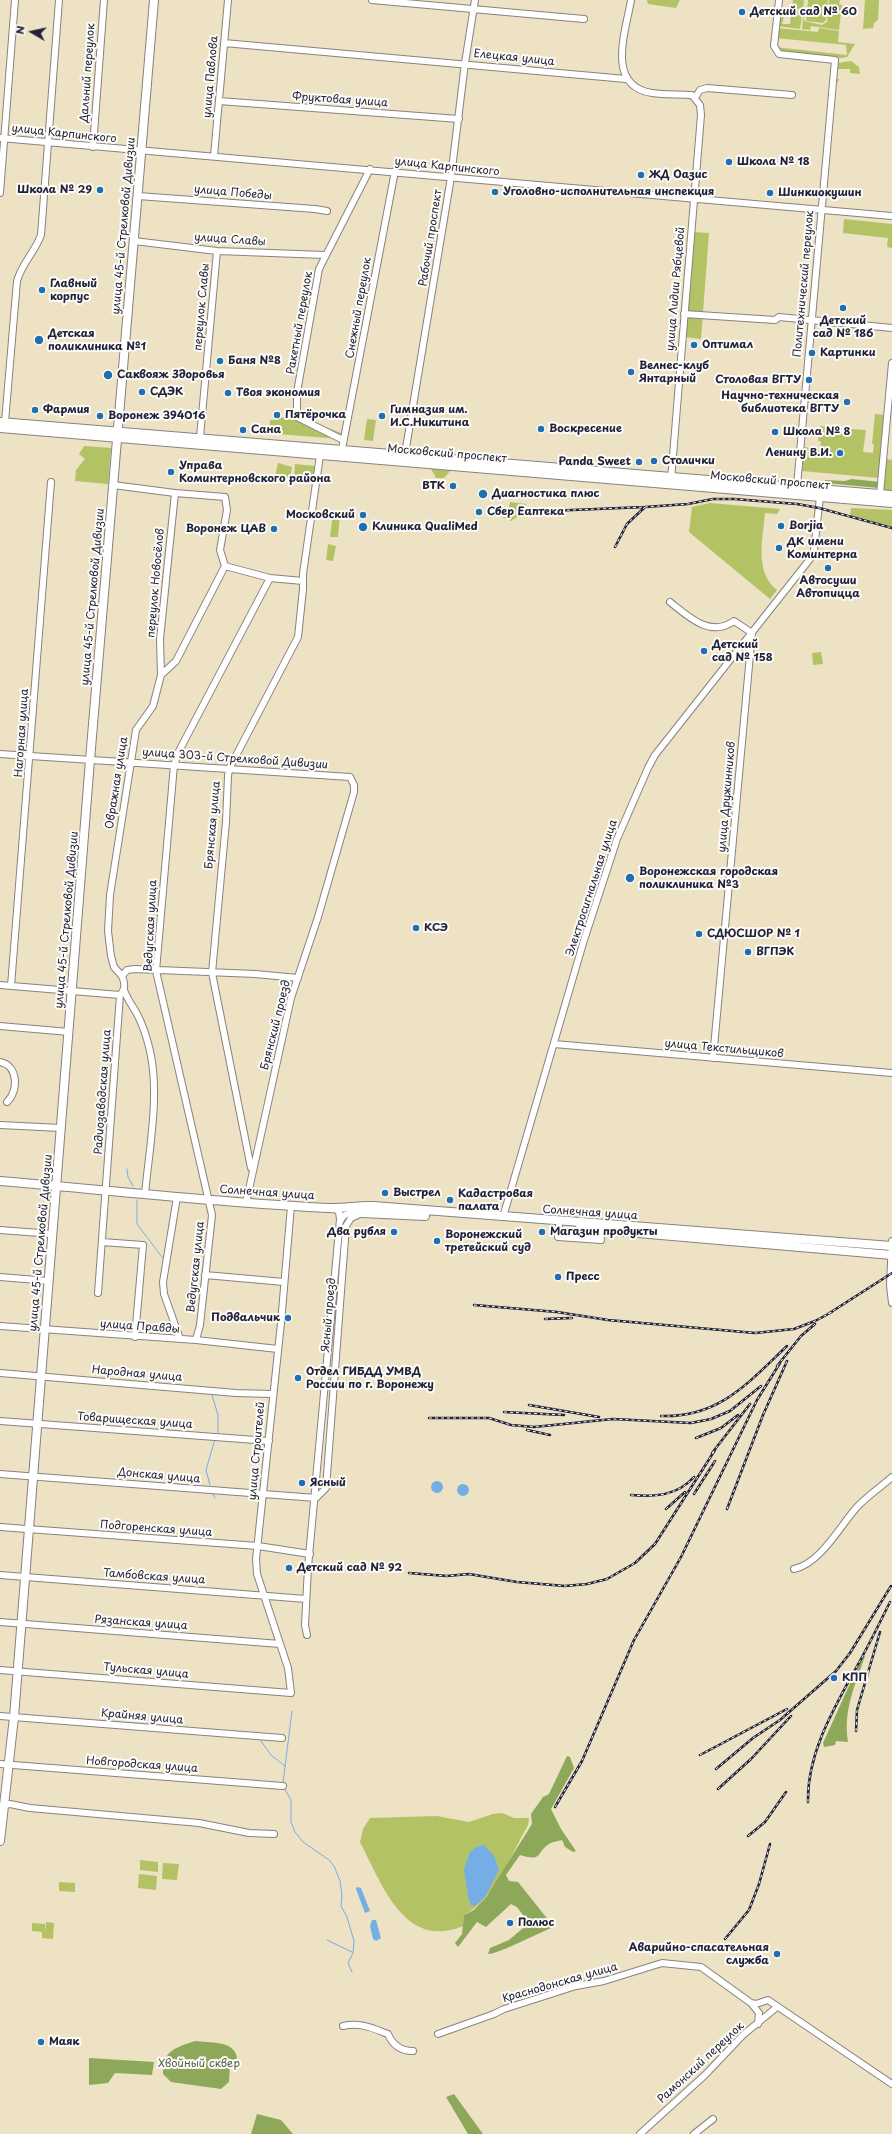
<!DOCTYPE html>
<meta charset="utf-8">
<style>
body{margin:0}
#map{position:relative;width:892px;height:2134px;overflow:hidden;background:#ede2c4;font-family:"Playpen Sans",sans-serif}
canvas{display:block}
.north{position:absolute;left:12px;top:12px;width:40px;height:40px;-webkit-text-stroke:3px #fdfcf7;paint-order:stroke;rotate:279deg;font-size:11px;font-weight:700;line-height:16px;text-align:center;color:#22223b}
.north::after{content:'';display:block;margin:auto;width:14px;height:18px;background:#22223b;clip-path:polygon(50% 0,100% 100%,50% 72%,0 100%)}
</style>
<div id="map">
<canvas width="892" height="2134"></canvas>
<div class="north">N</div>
</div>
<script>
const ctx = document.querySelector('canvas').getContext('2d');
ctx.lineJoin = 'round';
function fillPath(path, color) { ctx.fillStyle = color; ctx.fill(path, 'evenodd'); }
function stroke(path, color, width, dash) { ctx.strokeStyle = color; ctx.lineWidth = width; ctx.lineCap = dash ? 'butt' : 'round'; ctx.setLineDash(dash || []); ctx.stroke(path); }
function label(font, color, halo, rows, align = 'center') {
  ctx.font = font + ' "Playpen Sans",sans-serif'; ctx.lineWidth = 4; ctx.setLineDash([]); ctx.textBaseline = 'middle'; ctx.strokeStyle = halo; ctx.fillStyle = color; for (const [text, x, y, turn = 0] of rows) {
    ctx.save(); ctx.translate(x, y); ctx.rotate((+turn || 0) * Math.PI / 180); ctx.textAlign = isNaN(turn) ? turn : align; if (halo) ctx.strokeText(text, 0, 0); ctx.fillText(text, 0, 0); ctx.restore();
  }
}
const green = new Path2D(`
 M647,0H680L676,8L648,4Z
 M793,0H804L800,29L777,26L779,18L784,17L782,24H790Z
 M805,0L804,21L822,25L827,22L829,0H840L839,4L842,5L839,30L811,26L810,30L802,29Z
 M808,0H828L826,20L823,23L806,21Z
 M865,0H879L878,20L874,23L873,28L863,29Z
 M777,28L818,32L819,28L839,31L838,42L855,44L847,57L841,58L782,52L775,47L847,55L846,45L776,38Z
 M851,61L859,67L860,74L850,73V69H838L837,79H839L838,82H836L838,63Z
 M844,219L892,224V248L887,247L888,238L843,233Z
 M693,232L709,233L701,339L686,337Z
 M292,414L341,433L340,439L277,434L269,430L270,420H276Z
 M875,414L886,415L879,478L802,471L804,447L820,449L821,441H818L820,426L837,428V432L849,433L850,429L866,430L863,452L873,453L874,444H872Z
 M367,419L376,420L373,441L364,440Z
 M84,446L111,448L108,484L75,481L76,470L85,459L79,454Z
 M886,459L892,460V491L884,490Z
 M278,463L292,467L290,478L275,476Z
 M295,464L315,466L314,481L294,478Z
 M432,467L452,469L444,478H436L431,469Z
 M510,502L526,504L525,512L511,521L502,517V513L508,512Z
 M710,503L780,509L777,514L765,513C763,538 754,572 777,590L770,599L689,532L692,507Z
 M851,508L892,510V527L850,517Z
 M333,513L340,514L338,537H330Z
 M328,544L336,546L333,561L326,560Z
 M821,652L823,664L813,665L812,653Z
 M502,1813L514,1818H529L528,1825C512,1853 494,1900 464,1915L463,1926C404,1951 381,1882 360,1842L363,1829L370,1818L437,1816L469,1822L493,1814Z
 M140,1860L158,1862V1872L140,1870Z
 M163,1863L179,1864L177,1880L162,1879Z
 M139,1874L157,1876L156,1890L138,1888Z
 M59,1882L75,1883V1892L59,1891Z
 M46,1922L54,1923L53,1939L42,1938V1932L32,1931V1923L45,1924V1933Z`);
const forest = new Path2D(`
 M852,479L880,482L879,488L825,483V480L845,481Z
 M863,1655L865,1656C855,1686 843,1710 848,1742L836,1741L835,1745L824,1747L823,1743Z
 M567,1756L570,1757L574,1768L551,1809L561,1829L576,1851L573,1852L565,1847L562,1840C558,1841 552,1842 549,1844C535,1853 544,1862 520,1855L506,1875L509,1881L518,1882L554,1927C542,1931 497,1955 488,1954L490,1948L509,1940L529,1923L517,1907L511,1904L486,1927L477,1922L458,1947L455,1943L462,1934L464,1915L474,1910L487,1896L532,1824L531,1814L543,1797L549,1794Z
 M195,2041C209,2043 235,2040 237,2058L230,2065L229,2082L221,2089L171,2082L163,2074C163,2050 175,2048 195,2041Z
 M89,2058L154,2062L152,2075L115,2073L108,2083L89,2085Z
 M454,2094L483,2134H468L446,2097Z
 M257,2114L281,2120L293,2134H251Z`);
const water = new Path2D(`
 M431 1487a6 6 0 1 1 12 0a6 6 0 1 1-12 0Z
 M457 1490a6 6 0 1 1 12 0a6 6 0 1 1-12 0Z
 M484,1845L494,1856L499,1870L485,1897L475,1906L471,1905L468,1897L464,1869L470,1852L476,1847Z
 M357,1887L361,1888L370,1911L365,1913L356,1889Z
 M372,1920H376L381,1938L376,1941L373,1939L370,1926Z`);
const stream = new Path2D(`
 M127,1169L128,1177L133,1186
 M137,1200V1224L162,1257
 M212,1395L218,1415V1435
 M210,1485L206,1470L215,1439
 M213,1494L215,1498
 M261,1741L271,1755L285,1766
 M283,1783L292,1711
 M284,1788L291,1800V1822L295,1832L303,1842L329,1860L334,1866L340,1881L342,1896L341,1906L347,1917L354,1941L353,1953L348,1963L352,1972
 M327,1940L352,1952`);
const minor = new Path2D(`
 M372,0L584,19
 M631,0C626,31 605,86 652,93C665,95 678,94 692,95L700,105L701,115L671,480
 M779,0L774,46L779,54L835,60L797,486
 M224,43L626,79
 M695,98L700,90L707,88L792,95
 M219,101L459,119
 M0,138L892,216
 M93,147L104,0
 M214,156L228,0
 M0,193L15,0
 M138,196L315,209L327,211
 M134,241L217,251L325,255
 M684,314L775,320L779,317L892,328
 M5,422L17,281C22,263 35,252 41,235L59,0
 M200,437L217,251
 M343,440L297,417V392L319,269L370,169
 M342,449L395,171
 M405,454L451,177L465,63L475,0
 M113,485L175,493L225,497L227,510L220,550L225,566L270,578L303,581
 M880,494L892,363
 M670,602C689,617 710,638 734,621L752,633
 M161,675L160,639L175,493
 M0,754L350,777L354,785V792L318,917L291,998L246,1203
 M122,976L114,967L111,956L108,931L110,895L136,730L153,706L161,675L176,661L225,566
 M0,985L120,995C126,989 125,983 122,976L127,970L135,969L255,974L298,978
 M11,986L51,482
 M124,990C127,999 132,1005 137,1014C143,1025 147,1038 150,1051C160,1095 149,1150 145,1194
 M0,1026L69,1032
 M554,1044L892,1073
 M713,1058L752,633
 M0,1062C18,1065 19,1091 7,1102
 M0,1125L61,1128
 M251,1168L212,973L226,822L228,776L229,769L298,637L303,589V574L320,455
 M177,1197L163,1282L164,1294L180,1339
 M503,1217L584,940L617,839L648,768L655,755L810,559L814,550L820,497
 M340,1222C343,1214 349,1212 358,1213
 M559,1226L558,1237L601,1240L602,1231
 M0,1230L53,1234
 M892,1241L890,1285L892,1303
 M102,1242L143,1245L135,1337
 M205,1275L284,1282
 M0,1277L49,1281
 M98,1293L120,995
 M0,1326L196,1340L278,1349
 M196,1340L200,1325L212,1215L156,971L174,765L179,751L270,578
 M0,1373L236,1393L272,1394
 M0,1421L269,1441
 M0,1474L316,1498
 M316,1498L326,1488L346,1226L351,1218L362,1213
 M0,1527L258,1546L310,1554
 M794,1569C820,1564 840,1526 857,1507C867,1496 881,1487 892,1477
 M0,1575L306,1599
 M0,1622L280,1644
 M307,1635L305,1625L308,1567L340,1219L339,1212L334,1208
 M0,1670L291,1693L288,1668L257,1574L256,1559L281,1323L291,1206
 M0,1716L282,1738
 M0,1764L283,1786
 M0,1806L10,1804L30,1808L199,1823L249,1833L274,1834
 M751,2003L759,2013L758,2024
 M343,2026C360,2022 372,2028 388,2034C393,2046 401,2051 413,2051
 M438,2034L494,2014L504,2009L576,1986L604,1981L662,1963L701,1967L751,2003L756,2004L768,2000L892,2084
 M640,2134L705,2075L743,2035L777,2007
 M694,2134L713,2119`);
const major = new Path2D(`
 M0,422L892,495
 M0,428L892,503
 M0,1181C109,1190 218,1203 328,1208C343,1209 358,1205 373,1206L892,1246
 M362,1213L425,1216
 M580,1228L892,1255
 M0,1841L14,1717L90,760L154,0`);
const rail = new Path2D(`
 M525,512L645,507L688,504L713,499H734L797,504L819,508L892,528
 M615,547L627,524L645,507
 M474,1305L557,1312L608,1320L755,1333L794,1329L815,1321L832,1312
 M828,1314L892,1273
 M545,1319L572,1318
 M777,1366L801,1336L815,1324
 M529,1405L599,1417
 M504,1412L564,1415
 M661,1416C719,1418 748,1383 787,1346
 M429,1418H489L511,1425L534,1427L613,1419L691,1423L711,1419L730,1411L761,1386
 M527,1430L550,1435
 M696,1438L721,1428L738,1415
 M712,1453L750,1404
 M694,1494L715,1461
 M631,1495C655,1497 677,1496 694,1477
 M666,1509L685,1492
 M727,1509L763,1415L787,1361
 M409,1573L447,1576L469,1574L517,1582L565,1586L587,1584L607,1579L635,1563L655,1544L715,1450
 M856,1731L857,1710L880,1632
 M700,1755L787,1709
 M716,1769L753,1738L780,1720L836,1671L850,1653L891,1586
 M718,1789L751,1759L791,1716
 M808,1802C807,1754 833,1710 856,1668C868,1647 879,1624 890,1602
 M555,1807L582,1761L634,1640L681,1557L757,1400L780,1363
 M748,1836L765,1822L786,1792
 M725,1939L749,1910L759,1884L770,1844`);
const markers = [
 [742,12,4,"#1f6fb2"],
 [729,162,4,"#1f6fb2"],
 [641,175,4,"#1f6fb2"],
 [100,190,4,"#1f6fb2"],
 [495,192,4,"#1f6fb2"],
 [770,193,4,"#1f6fb2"],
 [42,290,4,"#1f6fb2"],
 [843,308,4,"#1f6fb2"],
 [39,340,5,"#1f6fb2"],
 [694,345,4,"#1f6fb2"],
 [812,353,4,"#1f6fb2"],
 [220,361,4,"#1f6fb2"],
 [631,372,4,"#1f6fb2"],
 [108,375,5,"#1f6fb2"],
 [809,380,4,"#1f6fb2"],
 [142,392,4,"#1f6fb2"],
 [228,393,4,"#1f6fb2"],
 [847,402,4,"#1f6fb2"],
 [35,410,4,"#1f6fb2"],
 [277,415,4,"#1f6fb2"],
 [100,416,4,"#1f6fb2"],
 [382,416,4,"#1f6fb2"],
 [541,429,4,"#1f6fb2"],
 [243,430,4,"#1f6fb2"],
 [775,432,4,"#1f6fb2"],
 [840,453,4,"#1f6fb2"],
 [654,461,4,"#1f6fb2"],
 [639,462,4,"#1f6fb2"],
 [171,472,4,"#1f6fb2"],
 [453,486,4,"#1f6fb2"],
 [483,494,5,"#1f6fb2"],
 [479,512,4,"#1f6fb2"],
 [363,515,4,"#1f6fb2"],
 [781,526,4,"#1f6fb2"],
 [363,527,5,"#1f6fb2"],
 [274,529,4,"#1f6fb2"],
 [779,548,4,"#1f6fb2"],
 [828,568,4,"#1f6fb2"],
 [704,651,4,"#1f6fb2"],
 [630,878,5,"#1f6fb2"],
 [416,928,4,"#1f6fb2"],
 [699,934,4,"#1f6fb2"],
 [748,952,4,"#1f6fb2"],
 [385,1193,4,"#1f6fb2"],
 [450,1200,4,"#1f6fb2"],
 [394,1232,4,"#1f6fb2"],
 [542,1232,4,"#1f6fb2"],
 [437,1241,4,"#1f6fb2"],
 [558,1277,4,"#1f6fb2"],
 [288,1318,4,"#1f6fb2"],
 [298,1378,4,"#1f6fb2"],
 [302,1483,4,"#1f6fb2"],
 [289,1568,4,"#1f6fb2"],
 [834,1678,4,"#1f6fb2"],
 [510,1923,4,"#1f6fb2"],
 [777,1954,4,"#1f6fb2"],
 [41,2042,4,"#1f6fb2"]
];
const poiNames = [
 ["Детский сад № 60",750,12],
 ["Школа № 18",737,162],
 ["ЖД Оазис",649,175],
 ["Школа № 29",92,190,"right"],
 ["Уголовно-исполнительная инспекция",503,192],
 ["Шинкиокушин",778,193],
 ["Главный",50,284],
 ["корпус",50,297],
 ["Детский",843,321,"center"],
 ["сад № 186",843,334,"center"],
 ["Детская",48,334],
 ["поликлиника №1",48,347],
 ["Оптимал",702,345],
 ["Картинки",820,353],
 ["Баня №8",228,361],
 ["Велнес-клуб",639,366],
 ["Янтарный",639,379],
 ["Саквояж Здоровья",117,375],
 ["Столовая ВГТУ",801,380,"right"],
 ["СДЭК",150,392],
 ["Твоя экономия",236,393],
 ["Научно-техническая",839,396,"right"],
 ["библиотека ВГТУ",839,409,"right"],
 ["Фармия",43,410],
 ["Гимназия им.",390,410],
 ["И.С.Никитина",390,423],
 ["Пятёрочка",285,415],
 ["Воронеж 394016",108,416],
 ["Воскресение",549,429],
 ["Сана",251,430],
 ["Школа № 8",783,432],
 ["Ленину В.И.",832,453,"right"],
 ["Столички",662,461],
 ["Panda Sweet",631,462,"right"],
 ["Управа",179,466],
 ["Коминтерновского района",179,479],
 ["ВТК",445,486,"right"],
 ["Диагностика плюс",492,494],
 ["Сбер Еаптека",487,512],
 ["Московский",355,515,"right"],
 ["Borjia",789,526],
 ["Клиника QualiMed",372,527],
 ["Воронеж ЦАВ",266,529,"right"],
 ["ДК имени",787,542],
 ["Коминтерна",787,555],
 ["Автосуши",828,581,"center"],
 ["Автопицца",828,594,"center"],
 ["Детский",712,645],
 ["сад № 158",712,658],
 ["Воронежская городская",639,872],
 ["поликлиника №3",639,885],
 ["КСЭ",424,928],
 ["СДЮСШОР № 1",707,934],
 ["ВГПЭК",756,952],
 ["Выстрел",393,1193],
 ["Кадастровая",458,1194],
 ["палата",458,1207],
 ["Два рубля",386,1232,"right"],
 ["Магазин продукты",550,1232],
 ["Воронежский",445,1235],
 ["третейский суд",445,1248],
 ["Пресс",566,1277],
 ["Подвальчик",280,1318,"right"],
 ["Отдел ГИБДД УМВД",306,1372],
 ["России по г. Воронежу",306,1385],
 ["Ясный",310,1483],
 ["Детский сад № 92",297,1568],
 ["КПП",842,1678],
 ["Полюс",518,1923],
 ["Аварийно-спасательная",769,1948,"right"],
 ["служба",769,1961,"right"],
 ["Маяк",49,2042]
];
const streetNames = [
 ["Елецкая улица",514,58,6],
 ["Дальний переулок",88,73,-86],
 ["улица Павлова",211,77,-85],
 ["Фруктовая улица",340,100,4],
 ["улица Карпинского",64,134,6],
 ["улица Карпинского",447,167,6],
 ["улица Победы",233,193,5],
 ["улица 45-й Стрелковой Дивизии",124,226,-85],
 ["Рабочий проспект",431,238,-81],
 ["улица Славы",230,240,4],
 ["Политехнический переулок",804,284,-85],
 ["улица Лидии Рябцевой",676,289,-85],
 ["переулок Славы",202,307,-85],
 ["Снежный переулок",359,308,-80],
 ["Ракетный переулок",300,323,-80],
 ["Московский проспект",447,454,5],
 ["Московский проспект",770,481,5],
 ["переулок Новосёлов",156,583,-85],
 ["улица 45-й Стрелковой Дивизии",93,597,-85],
 ["Нагорная улица",22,733,-86],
 ["улица 303-й Стрелковой Дивизии",235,759,4],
 ["Овражная улица",117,783,-81],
 ["улица Дружинников",727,797,-85],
 ["Брянская улица",213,825,-85],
 ["Электросигнальная улица",592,888,-72],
 ["улица 45-й Стрелковой Дивизии",67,920,-85],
 ["Ведугская улица",151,926,-87],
 ["Брянский проезд",276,1025,-76],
 ["улица Текстильщиков",724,1049,5],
 ["Радиозаводская улица",103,1092,-86],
 ["Солнечная улица",267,1193,4],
 ["Солнечная улица",590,1213,4],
 ["улица 45-й Стрелковой Дивизии",41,1243,-85],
 ["Ведугская улица",196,1267,-84],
 ["Ясный проезд",329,1315,-85],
 ["улица Правды",140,1327,4],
 ["Народная улица",137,1374,5],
 ["Товарищеская улица",135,1421,4],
 ["улица Строителей",257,1451,-85],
 ["Донская улица",159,1476,5],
 ["Подгоренская улица",156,1529,4],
 ["Тамбовская улица",154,1577,4],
 ["Рязанская улица",141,1623,4],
 ["Тульская улица",146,1671,5],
 ["Крайняя улица",142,1717,5],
 ["Новгородская улица",142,1765,4],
 ["Краснодонская улица",560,1983,-16],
 ["Рамонский переулок",701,2063,-43]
];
const parkNames = [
 ["Хвойный сквер",199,2064]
];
fillPath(green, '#b3c265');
fillPath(forest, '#8ea85a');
fillPath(water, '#75ade5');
stroke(stream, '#75ade5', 1);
stroke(minor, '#888280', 8);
stroke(major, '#888280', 10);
stroke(minor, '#fff', 6);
stroke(major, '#fff', 8);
stroke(rail, '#22223b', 2.5);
stroke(rail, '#fdfcf7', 1, [3]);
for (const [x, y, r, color] of markers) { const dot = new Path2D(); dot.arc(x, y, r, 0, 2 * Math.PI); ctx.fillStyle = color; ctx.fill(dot); stroke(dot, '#fdfcf7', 1.5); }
label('bold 11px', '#22223b', '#fdfcf7', poiNames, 'left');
label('11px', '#22223b', '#fdfcf7', streetNames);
label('11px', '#555a4a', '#fdfcf7', parkNames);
</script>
